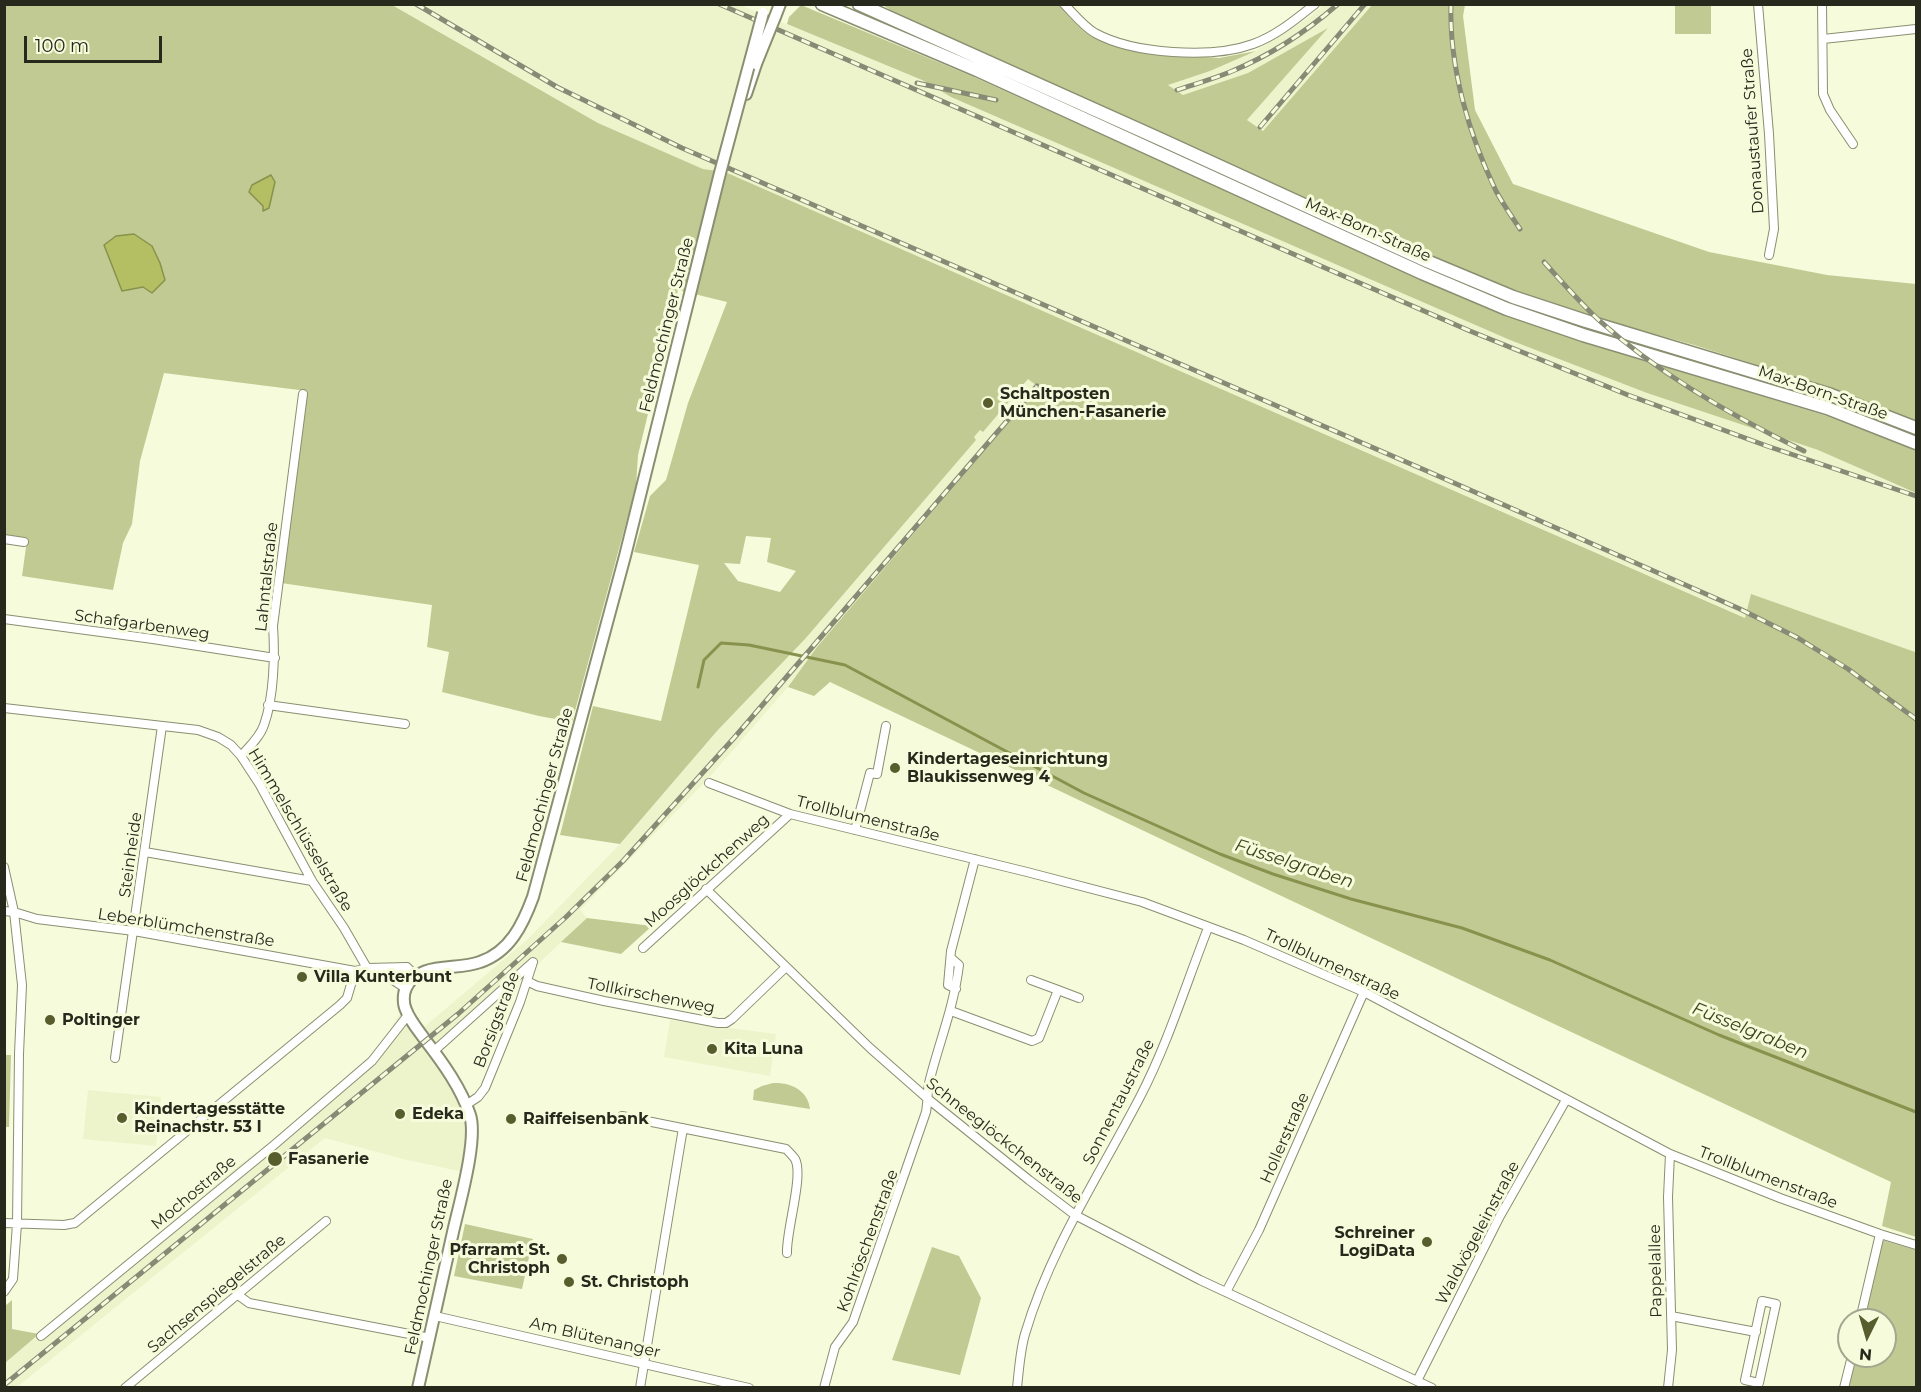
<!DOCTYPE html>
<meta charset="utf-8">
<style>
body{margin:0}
#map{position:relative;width:1921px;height:1392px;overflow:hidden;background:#f6fbdb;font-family:Montserrat,sans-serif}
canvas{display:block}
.frame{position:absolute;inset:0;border:6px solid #27291d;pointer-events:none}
.north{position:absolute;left:1837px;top:1308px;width:60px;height:60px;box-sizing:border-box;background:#f6fbdb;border:2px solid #a3a78f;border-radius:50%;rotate:185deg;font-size:16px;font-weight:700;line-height:24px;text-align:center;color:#27291d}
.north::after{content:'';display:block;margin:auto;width:21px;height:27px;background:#575d2c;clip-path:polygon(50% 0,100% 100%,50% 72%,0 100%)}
.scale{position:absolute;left:24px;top:36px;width:138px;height:27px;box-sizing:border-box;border:3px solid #27291d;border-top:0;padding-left:8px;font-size:18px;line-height:21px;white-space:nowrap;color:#27291d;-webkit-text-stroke:4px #f6fbdb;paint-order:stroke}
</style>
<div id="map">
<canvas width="1921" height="1392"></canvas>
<div class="frame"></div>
<div class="north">N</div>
<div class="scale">100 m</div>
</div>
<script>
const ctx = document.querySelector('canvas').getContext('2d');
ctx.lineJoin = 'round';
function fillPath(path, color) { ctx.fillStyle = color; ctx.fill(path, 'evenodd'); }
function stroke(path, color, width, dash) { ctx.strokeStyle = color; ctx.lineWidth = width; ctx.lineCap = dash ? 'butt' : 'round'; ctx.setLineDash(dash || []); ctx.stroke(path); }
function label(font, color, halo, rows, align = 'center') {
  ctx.font = font + ' Montserrat,sans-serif'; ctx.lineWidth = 6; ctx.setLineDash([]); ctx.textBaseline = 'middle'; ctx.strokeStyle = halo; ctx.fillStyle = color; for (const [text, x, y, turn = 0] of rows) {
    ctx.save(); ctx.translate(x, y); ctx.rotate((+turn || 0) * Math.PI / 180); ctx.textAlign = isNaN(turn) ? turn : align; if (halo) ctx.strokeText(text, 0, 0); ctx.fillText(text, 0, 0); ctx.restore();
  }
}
const built = new Path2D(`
 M392,5H740L922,80L951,97L1367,277L1647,393L1818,450L1916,493V653L1751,595L1746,618L725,172L703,169L598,123Z
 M1323,5H1372L1263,131L1247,120L1327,29L1248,73L1183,95L1167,85L1210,71L1256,51L1311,16Z
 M1028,379L1037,386L1038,389L817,647L788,687L707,780L580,910L587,918L524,977L437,1053L463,1095L469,1128L463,1172L403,1159L325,1138L17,1387L5,1388V1363L239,1165L275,1140L327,1097L375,1053L399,1015L424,1027L528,939L620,844L717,731L805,639L976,440L974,437L980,430L983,431Z
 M670,1020L776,1034L770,1076L664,1057Z
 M88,1090L161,1097L156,1146L83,1139Z`);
const green = new Path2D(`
 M5,5H392L598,123L703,169L725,172L1745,618L1751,594L1915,652L1916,653V1237L1882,1226L1891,1182L1241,877L830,682L814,696L788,687L817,647L1037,389V386L1028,379L983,432L980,430L974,437L976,440L805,639L717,731L620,844L560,835L593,706L661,721L699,565L634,552L650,496L666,480L688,403L727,302L678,290L638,455L636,486L572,722L539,716L442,692L449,652L427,647L432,605L281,583L307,391L164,373L140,461L132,524L123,543L113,590L22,576L27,540L5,537ZM746,536L771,538L767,562L796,571L780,592L738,581L724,563L740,564Z
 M801,5L974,77L1460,296L1502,314L1583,342L1827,416L1916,450V493L1818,450L1647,393L1510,340L951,97L922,80L787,24L789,17Z
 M883,5H1062L1097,34L1144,52L1219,58L1256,51L1210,71L1168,85L1183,95L1248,73L1328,28L1247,120L1263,131L1372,5H1465L1463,16L1475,110L1513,184L1709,252L1827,275L1916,284V422L1833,389L1694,345L1586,315L1514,290L1431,256L1161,132L899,16Z
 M1675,5H1711V34H1675Z
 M587,918L652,926L621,954L561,942Z
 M4,1055H11L9,1127H5Z
 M773,1083C790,1082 808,1090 810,1109L753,1100L754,1090L762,1086Z
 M465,1224L533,1239L522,1289L454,1276Z
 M1882,1240L1916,1250V1387L1847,1388L1854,1356H1885V1320H1863Z
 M932,1247L959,1256L981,1298L960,1375L892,1360Z
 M12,1300V1329L39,1334L5,1363V1306Z`);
const water = new Path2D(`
 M271,175L275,182L269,208L263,211V206L249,192L252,185Z
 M134,234L152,246L160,263L165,280L152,293L143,287L122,291L104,245L116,236Z`);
const stream = new Path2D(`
 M698,687L704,660L721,643L749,645L845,665L1084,793L1220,854L1273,874L1351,899L1462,928L1550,960L1719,1035L1916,1112`);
const minor = new Path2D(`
 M1064,4C1074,14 1083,26 1095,33C1133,54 1212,59 1253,44C1276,36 1296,19 1315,4
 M1758,4L1769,134L1774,229L1769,255
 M1822,4L1823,94L1830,110L1853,144
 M1823,39L1916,29
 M4,539L24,542
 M4,619L153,639L275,658
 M268,705L405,724
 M4,708L198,730L218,737L231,745L241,756L260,785L312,881L344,928L367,968L407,967L416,976
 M241,756C249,747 260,737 264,725C274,697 275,655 273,626L303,394
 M709,783L790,814L1027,872L1142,902L1244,940L1364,992L1670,1154L1780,1198L1880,1234L1916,1245
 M855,830L870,773L877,774L886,726
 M145,852L312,881
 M4,867L14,912L22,985L19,1054L17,1224L13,1279L4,1292
 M706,889L870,1048L928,1099L1029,1180L1075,1215L1200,1280L1432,1388
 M4,911L14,912L37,919L134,931L355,971
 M643,948L790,814
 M376,969L405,988
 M1031,980L1058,990
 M527,981L537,986L604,1001L718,1023H726L732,1019L786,967
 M956,989L948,985L951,951L975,859
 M951,1011L1032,1041L1039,1038L1058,990L1079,998
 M434,1051L532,963
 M115,1058L162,726
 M466,1105L478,1097L485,1088L520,1002L533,962
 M622,1116L786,1149C789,1152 793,1156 795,1159C804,1175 786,1231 787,1253
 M4,1223L64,1225L75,1223L340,1005L347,998L355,971L367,968
 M1226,1292L1259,1230L1364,992
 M238,1295L249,1303L430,1338
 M1762,1301L1776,1304L1759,1383L1745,1380Z
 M435,1316L749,1388
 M1671,1316L1756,1332
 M1860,1320L1880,1234
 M41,1336L274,1145L372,1061L408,1015
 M1417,1381L1500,1216L1566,1100
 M125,1388L326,1221
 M640,1388L683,1128
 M824,1388L835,1347L853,1322L926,1112C928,1101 927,1090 930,1079C940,1040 954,1006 959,965L951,958
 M1017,1388C1019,1370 1020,1351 1025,1334C1050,1249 1100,1174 1140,1097C1168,1043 1186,984 1208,928
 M1668,1388L1672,1350L1668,1197L1670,1154
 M1844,1388L1852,1356`);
const secondary = new Path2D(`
 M775,17L780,4
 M746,94L756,64
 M418,1388C430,1336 441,1284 453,1232C459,1205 478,1140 470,1115C461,1088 443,1063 426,1041C419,1031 410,1021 406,1010C403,1004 403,994 406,988C418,961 457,971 480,962C510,952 523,924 533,897L625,556L720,173`);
const primary = new Path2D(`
 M822,4L977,70L1422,273L1507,309L1583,335L1827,408L1916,443
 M859,4L1160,139L1429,262L1513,297L1586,321L1831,395L1916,428`);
const rail = new Path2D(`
 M416,4L557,87L682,148L1427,471L1740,609L1798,638L1848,669L1916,719
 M719,4L1470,331L1628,395L1767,446L1916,496
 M1451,4C1449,67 1469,135 1496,191C1503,204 1512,217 1520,229
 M917,83L996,100
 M1177,90C1195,84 1213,79 1230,72C1269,56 1306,32 1338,4
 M1260,127L1365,4
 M1544,262C1563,283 1581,304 1601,322C1658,373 1736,418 1804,451
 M4,1385L458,1014L566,917L623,861L734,738L1037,386`);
const secondaryBridge = new Path2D(`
 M756,64L775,17
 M720,173L763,13`);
const markers = [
 [988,403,6,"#575d2c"],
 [895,768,6,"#575d2c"],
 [302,977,6,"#575d2c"],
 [50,1020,6,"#575d2c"],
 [712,1049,6,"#575d2c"],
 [400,1114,6,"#575d2c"],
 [122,1118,6,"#575d2c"],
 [511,1119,6,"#575d2c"],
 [275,1159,8,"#575d2c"],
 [1427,1242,6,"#575d2c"],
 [562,1259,6,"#575d2c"],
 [569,1282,6,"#575d2c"]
];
const streetNames = [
 ["Donaustaufer Straße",1753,131,-94],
 ["Max-Born-Straße",1368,230,24],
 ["Feldmochinger Straße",667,325,-76],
 ["Max-Born-Straße",1823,393,19],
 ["Lahntalstraße",267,577,-84],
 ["Schafgarbenweg",142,625,8],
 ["Feldmochinger Straße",545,795,-75],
 ["Trollblumenstraße",868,819,14],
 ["Himmelschlüsselstraße",300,830,59],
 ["Steinheide",131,855,-82],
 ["Moosglöckchenweg",707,871,-42],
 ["Leberblümchenstraße",186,928,9],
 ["Trollblumenstraße",1332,965,25],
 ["Tollkirschenweg",651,996,11],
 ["Borsigstraße",497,1020,-69],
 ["Sonnentaustraße",1119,1102,-63],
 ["Hollerstraße",1285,1138,-66],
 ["Schneeglöckchenstraße",1004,1141,38],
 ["Trollblumenstraße",1768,1178,21],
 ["Mochostraße",194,1193,-40],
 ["Waldvögeleinstraße",1478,1233,-62],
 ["Kohlröschenstraße",868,1241,-70],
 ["Feldmochinger Straße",429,1267,-78],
 ["Pappelallee",1656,1271,-91],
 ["Sachsenspiegelstraße",217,1294,-40],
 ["Am Blütenanger",595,1338,13]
];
const poiNames = [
 ["Schaltposten",1000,394],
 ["München-Fasanerie",1000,412],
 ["Kindertageseinrichtung",907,759],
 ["Blaukissenweg 4",907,777],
 ["Villa Kunterbunt",314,977],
 ["Poltinger",62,1020],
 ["Kita Luna",724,1049],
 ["Kindertagesstätte",134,1109],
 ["Reinachstr. 53 I",134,1127],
 ["Edeka",412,1114],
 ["Raiffeisenbank",523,1119],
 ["Fasanerie",288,1159],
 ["Schreiner",1415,1233,"right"],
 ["LogiData",1415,1251,"right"],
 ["Pfarramt St.",550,1250,"right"],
 ["Christoph",550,1268,"right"],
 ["St. Christoph",581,1282]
];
const waterNames = [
 ["Füsselgraben",1294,864,18],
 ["Füsselgraben",1750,1031,22]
];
fillPath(built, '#edf4cc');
fillPath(green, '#c1ca93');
fillPath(water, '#b3bf62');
stroke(water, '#89924d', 1.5);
stroke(stream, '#89924d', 3);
stroke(minor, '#8a8f72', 10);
stroke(secondary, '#8a8f72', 14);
stroke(primary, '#8a8f72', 15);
stroke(minor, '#fff', 8);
stroke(secondary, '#fff', 10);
stroke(primary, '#fff', 12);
stroke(rail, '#878a75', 5);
stroke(rail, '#f6fbdb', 3, [9]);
stroke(secondaryBridge, '#8a8f72', 14, []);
stroke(secondaryBridge, '#fff', 10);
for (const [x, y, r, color] of markers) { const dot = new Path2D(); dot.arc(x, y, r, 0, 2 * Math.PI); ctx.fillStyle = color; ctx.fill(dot); stroke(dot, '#f6fbdb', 2); }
label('16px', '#27291d', '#f6fbdb', streetNames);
label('bold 16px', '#27291d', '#f6fbdb', poiNames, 'left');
label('italic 18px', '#3e431c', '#f6fbdb', waterNames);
</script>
